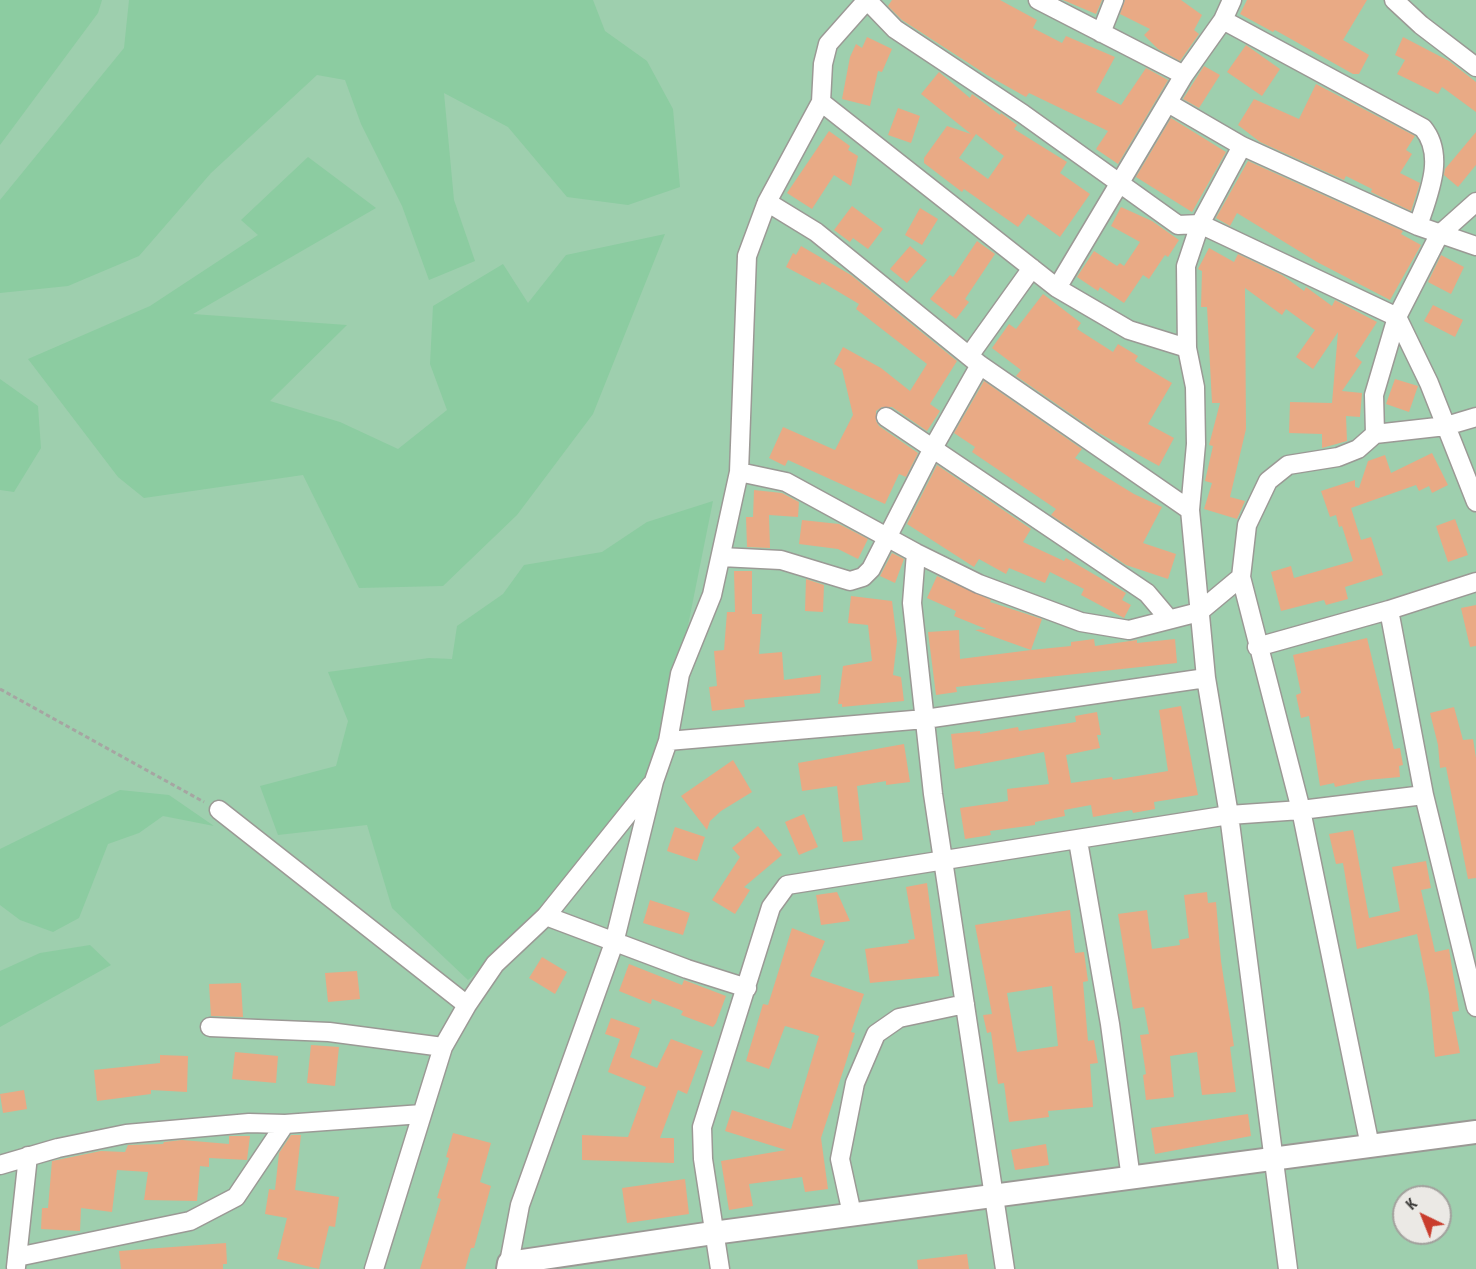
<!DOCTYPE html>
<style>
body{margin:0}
#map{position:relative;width:1476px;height:1269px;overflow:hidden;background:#ebe9e5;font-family:"PT Sans Narrow",sans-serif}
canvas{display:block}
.north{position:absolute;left:1392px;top:1185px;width:60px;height:60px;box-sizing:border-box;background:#ebe9e5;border:2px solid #a2a19d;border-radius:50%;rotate:317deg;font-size:16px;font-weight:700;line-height:24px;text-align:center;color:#353432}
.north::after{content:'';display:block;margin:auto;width:21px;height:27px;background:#c93d2d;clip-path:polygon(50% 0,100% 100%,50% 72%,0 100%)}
</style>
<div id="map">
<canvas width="1476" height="1269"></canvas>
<div class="north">K</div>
</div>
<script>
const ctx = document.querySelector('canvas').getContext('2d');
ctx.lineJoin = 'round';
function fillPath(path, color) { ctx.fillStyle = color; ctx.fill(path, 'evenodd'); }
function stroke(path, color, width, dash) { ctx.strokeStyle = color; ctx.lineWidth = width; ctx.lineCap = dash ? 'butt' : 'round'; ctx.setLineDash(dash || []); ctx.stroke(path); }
const green = new Path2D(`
 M0,0H1476V1269H0ZM1404,1197H1440V1233H1404Z`);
const forest = new Path2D(`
 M0,0H102L98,13L0,145Z
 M129,0H593L605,31L647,61L673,109L680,187L628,205L567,197L508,127L444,93L454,200L475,261L429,280L402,206L361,124L345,80L317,75L211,173L139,256L68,286L0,293V200L124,48Z
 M308,157L376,208L193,314L347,325L270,401L340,422L398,449L447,410L430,364L433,306L503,264L528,303L566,255L665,234L593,414L517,515L443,586L359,588L303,475L144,498L118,477L28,359L150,306L258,235L241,220Z
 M0,379L38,406L41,448L14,492L0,490Z
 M713,501L661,760L536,922L468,980L392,908L367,825L278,835L260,786L336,766L348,721L328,672L429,658L452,659L457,626L503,594L524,565L602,552L647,522Z
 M120,790L169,795L214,826L163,816L139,833L108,844L79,918L53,932L20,920L0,905V849Z
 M90,945L111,965L0,1027V971L40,953Z`);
const building = new Path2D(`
 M892,0H1000L1037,20L1033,28L1062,43L1066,36L1115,57L1096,92L1121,105L1146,68L1168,80L1118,164L1096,149L1108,131L1029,93L1026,97L987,75L902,20L888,6Z
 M1063,0H1102L1096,14Z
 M1125,0H1181L1202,15L1194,30L1199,34L1180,61L1158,49L1144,35L1150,29L1120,14Z
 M1247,0H1367L1343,40L1369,55L1359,74H1353L1275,30L1273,32L1240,14Z
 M867,37L892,49L882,72L878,71L870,106L842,99L850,57L856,44L862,48Z
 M1403,37L1449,61L1476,82V112L1442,87L1438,94L1397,74L1405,60L1395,55Z
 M1246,45L1280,69L1262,96L1227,72Z
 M1204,66L1220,75L1199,108L1183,99Z
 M939,72L970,98L972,94L1000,115L1001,113L1017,125L1014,129L1067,162L1060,173L1090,194L1060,237L1028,214L1018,227L964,189L962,192L924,163V158L947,126L971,134L921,94ZM976,134L1004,156L988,179L959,158Z
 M1316,84L1415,136L1406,150L1412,154L1400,173L1420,183L1411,211L1371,192L1372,189L1346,176L1344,180L1260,142L1238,125L1254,99L1299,119Z
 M898,108L920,116L911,143L888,135Z
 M1171,118L1226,152L1192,212L1136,177Z
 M829,131L850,146L848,150L858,156L851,186L834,175L812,209L787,193Z
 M1476,132V165L1458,187L1444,175L1445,169Z
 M1248,161L1403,231L1401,234L1421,245L1390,300L1317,262L1237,213L1230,226L1216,218Z
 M852,206L883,229L868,249L853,238L850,242L834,230Z
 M1121,207L1152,221L1179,240L1168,257L1165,255L1149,279L1143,275L1124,303L1100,287L1098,291L1077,277L1094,251L1117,266L1120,263L1124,266L1140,242L1111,226Z
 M920,208L938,219L922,245L905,235Z
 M977,241L995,254L965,299L969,302L956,319L930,299L950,275L953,277Z
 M801,246L851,275L957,361L930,404L940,411L927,431L892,407H882L876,411V421L879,426L918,453L906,477L899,474L885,504L788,460L785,466L769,458L783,427L835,450L853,415L842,369L834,364L843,347L881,368L910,391L927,364L856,309L859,304L822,282L820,285L786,267L793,253L796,255Z
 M910,246L927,260L907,283L890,269Z
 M1209,248L1234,262L1238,254L1282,275L1304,291L1306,287L1332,306L1335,300L1377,322L1355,356L1362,362L1342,391L1362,393L1360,417L1346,416L1347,441L1322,448V434L1289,433L1290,402L1332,403L1338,332L1313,369L1296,357L1315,330L1286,309L1282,315L1245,288L1246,429L1230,497L1245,501L1237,519L1204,509L1212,483L1205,481L1213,446L1209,445L1220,403H1212L1207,307H1201L1202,271L1198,269Z
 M1441,255L1464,267L1451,294L1428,282Z
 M1043,294L1081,323L1077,329L1113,352L1118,344L1138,356L1135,361L1172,383L1148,424L1174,438L1159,466L1097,432L1016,376L1021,370L992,348L1009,324L1016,329Z
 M1433,305L1463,320L1455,337L1424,321Z
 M1395,379L1418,386L1409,412L1386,404Z
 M984,381L1082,449L1075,458L1134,494L1162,507L1143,543L1176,554L1168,579L1126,565L1051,515L1056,509L972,452L975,447L954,433Z
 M1432,453L1448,485L1432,493L1429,486L1419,491L1416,485L1351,508L1361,540L1371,537L1383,575L1345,587L1348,599L1326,605L1324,600L1281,611L1271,572L1291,566L1294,578L1353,561L1342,526L1339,527L1336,515L1330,517L1321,491L1355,480V487L1359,488L1368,461L1385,455L1391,473Z
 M937,465L1031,529L1023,542L1064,561L1066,558L1126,593L1122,600L1131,605L1124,618L1081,595L1084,589L1050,572L1045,583L1009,568L1006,574L979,559L974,567L907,524Z
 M754,490L782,493L799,502L798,517L769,515L770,548L747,547L746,517H753Z
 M1455,519L1468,555L1448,562L1436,526Z
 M802,520L839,524L868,539L858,559L838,549L799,544Z
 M892,553L904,559L895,583L880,576Z
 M734,571H752V614H762L759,654L782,652L784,680L821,675L820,693L744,700L745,707L712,711L709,687L717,686L714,651L724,650L727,612H735Z
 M937,576L991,600L990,602L1042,619L1031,650L1071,646V642L1094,639L1095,646L1137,640V643L1175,639L1177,663L956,687L957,692L936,695L928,632L959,630L960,659L1031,650L975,630L986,629L954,616L956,611L927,598Z
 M806,579L824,585L823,612L805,611Z
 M851,596L892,601L897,641L893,675L901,677L904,701L842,707V704H838L843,666L872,661L868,625L848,623Z
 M1476,605V646L1470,647L1461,608Z
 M1367,638L1394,749L1400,748L1403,765L1399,766L1400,777L1367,780L1335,787L1334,783L1320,786L1309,716L1301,718L1296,695L1301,693L1293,655Z
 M1181,706L1198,795L1154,802L1155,809L1133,813L1132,810L1093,817L1091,805L1064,810L1065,816L1035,822V825L990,831L991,835L965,839L960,808L1008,801L1007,789L1049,784L1044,752L955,769L951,734L980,731V734L1018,727L1019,731L1076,722L1075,716L1097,712L1101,735H1097L1100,748L1066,755L1071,783L1112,777L1113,780L1168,771L1159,710Z
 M1454,707L1463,740L1473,739L1476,758V878L1468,879L1446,767L1440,768L1438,745L1430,713Z
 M904,744L910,782L886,785V781L857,786L863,840L843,842L837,786L802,791L798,763Z
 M733,760L752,792L721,811L710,821L707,830L681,796Z
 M804,814L818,847L799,855L785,822Z
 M758,826L782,855L744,887L750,890L735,914L712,900L740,857L732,848Z
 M675,827L705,837L697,861L667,851Z
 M1353,830L1369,918L1400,911L1392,867L1426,861L1431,888L1421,890L1435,952L1449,949L1459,1011L1452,1012L1460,1053L1435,1057L1429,994L1417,934L1357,949L1343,863L1336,864L1329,834Z
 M927,883L939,976L870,983L865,949L909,943L908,940L915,939L906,887Z
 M837,892L850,921L821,925L816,895Z
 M1207,892L1208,903L1216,902L1221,961L1234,1046L1230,1047L1236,1092L1202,1095L1197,1052L1170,1056L1174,1097L1146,1100L1143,1075L1146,1074L1140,1035L1149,1034L1144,1007L1133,1009L1118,914L1147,910L1152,949L1180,945L1179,940L1189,938L1184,895Z
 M650,900L690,913L683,935L643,923Z
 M1070,910L1075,953L1084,952L1088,981L1083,982L1088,1041L1094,1040L1098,1063L1090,1064L1093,1107L1048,1111L1049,1117L1009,1122L1004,1083L998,1084L991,1032L987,1033L983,1015L992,1014L975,925ZM1052,986L1058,1046L1017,1052L1007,993Z
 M792,928L825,941L810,976L864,994L851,1032L855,1033L846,1062L821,1138L828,1189L805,1192L802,1177L749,1184L753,1206L729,1210L721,1161L786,1150L725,1131L732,1110L791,1129L819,1036L785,1026L769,1069L746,1061L763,1004L768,1005Z
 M542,957L567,972L555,994L529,978Z
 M629,964L682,985L684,980L726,996L716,1023L713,1027L681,1015L683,1011L652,999L651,1004L619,991Z
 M357,971L360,999L328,1002L325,973Z
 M241,983L243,1017L211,1016L209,984Z
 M611,1018L640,1028L630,1057L657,1068L671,1039L703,1051L687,1094L678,1090L660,1138H674V1163L582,1160V1135L628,1137L646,1087L608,1072L620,1039L605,1034Z
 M311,1045L339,1047L335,1086L307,1083Z
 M235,1052L278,1056L276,1083L232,1079Z
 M160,1055L188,1056L187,1092L151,1090V1094L97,1101L94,1070L160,1063Z
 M24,1090L27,1109L3,1113L0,1094Z
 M1248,1114L1251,1136L1155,1154L1151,1128Z
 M453,1133L491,1143L480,1182L491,1186L474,1248H471L465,1269H420L441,1199L437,1198L449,1158L446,1157Z
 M291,1135H301L295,1190L339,1197L335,1227L329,1226L319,1269L277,1259L287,1218L265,1214L269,1189L275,1190L279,1153Z
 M229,1136H250L247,1160L209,1158V1167L200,1166L197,1201L144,1200L148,1172L117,1170L112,1212L81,1208L80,1231L41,1229L42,1208H48L52,1161L101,1151L125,1152L128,1145L163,1144L164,1142L182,1140L229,1144Z
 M1046,1144L1049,1165L1015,1170L1011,1150Z
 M685,1179L689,1214L627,1223L622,1188Z
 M226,1243L227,1264H223V1269H121L119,1251Z
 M967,1254L969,1269H918L917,1260Z`);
const path = new Path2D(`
 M0,689L204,802`);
const minor = new Path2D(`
 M1038,0L1184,75
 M1394,0L1421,25L1476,67
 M1223,20L1423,128C1446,156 1428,195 1418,226
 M1101,33L1114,0
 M821,102L1057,288L1129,330L1187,348
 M1168,103L1242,146L1418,226L1476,246
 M1242,146L1200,224L1186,266L1187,348L1195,387L1196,444L1190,510L1206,678L1229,815L1288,1269
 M767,202L816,232L980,365L1190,510
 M1057,288L1184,75L1223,20L1232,0
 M969,356L1032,268
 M886,417L1147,593L1169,619
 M1375,434L1374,395L1397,317L1439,235L1476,202
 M739,472L786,482L916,553L979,584L1081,622L1129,630L1199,612L1241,577L1247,525L1268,481L1288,465L1338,457L1358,449L1375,434L1446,426L1476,417
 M916,553L912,603L933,794L1005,1269
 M721,557L781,560L850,581L863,577L871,569L933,448L980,365
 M1241,577L1301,810L1370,1146
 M1389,610L1424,795L1476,1007
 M1257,647L1389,610L1476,582
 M668,741L925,719L1206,678
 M219,810L467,1005
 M1078,841L1110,1024L1131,1179
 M546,916L687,969L747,988
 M210,1027L329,1032L443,1047
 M0,1165L58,1148L126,1134L249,1123L285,1124L422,1114
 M852,1214L840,1159L855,1083L876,1034L899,1018L965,1004
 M17,1257L190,1221L236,1197L285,1124
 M509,1263L520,1205L614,943L654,781L668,741L680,674L712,595L739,472L747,256L767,202L821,102L823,64L828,44L867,0L895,29L1023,114L1178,225L1200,224L1397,317L1429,383L1476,502
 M16,1267L28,1156
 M374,1269L443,1047L467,1005L495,964L546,916L651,785
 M720,1269L703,1159L702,1127L771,907L787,885L1229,815L1301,810L1424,795`);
const tertiary = new Path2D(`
 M508,1269L509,1263L713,1233L1476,1132`);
fillPath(green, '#9ecfae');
fillPath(forest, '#8ccca1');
fillPath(building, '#e9aa85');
stroke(minor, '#9b9995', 21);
stroke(tertiary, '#9b9995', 26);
stroke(path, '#a6a5a2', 3, [4.5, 3]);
stroke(minor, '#fff', 18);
stroke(tertiary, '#fff', 22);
</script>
